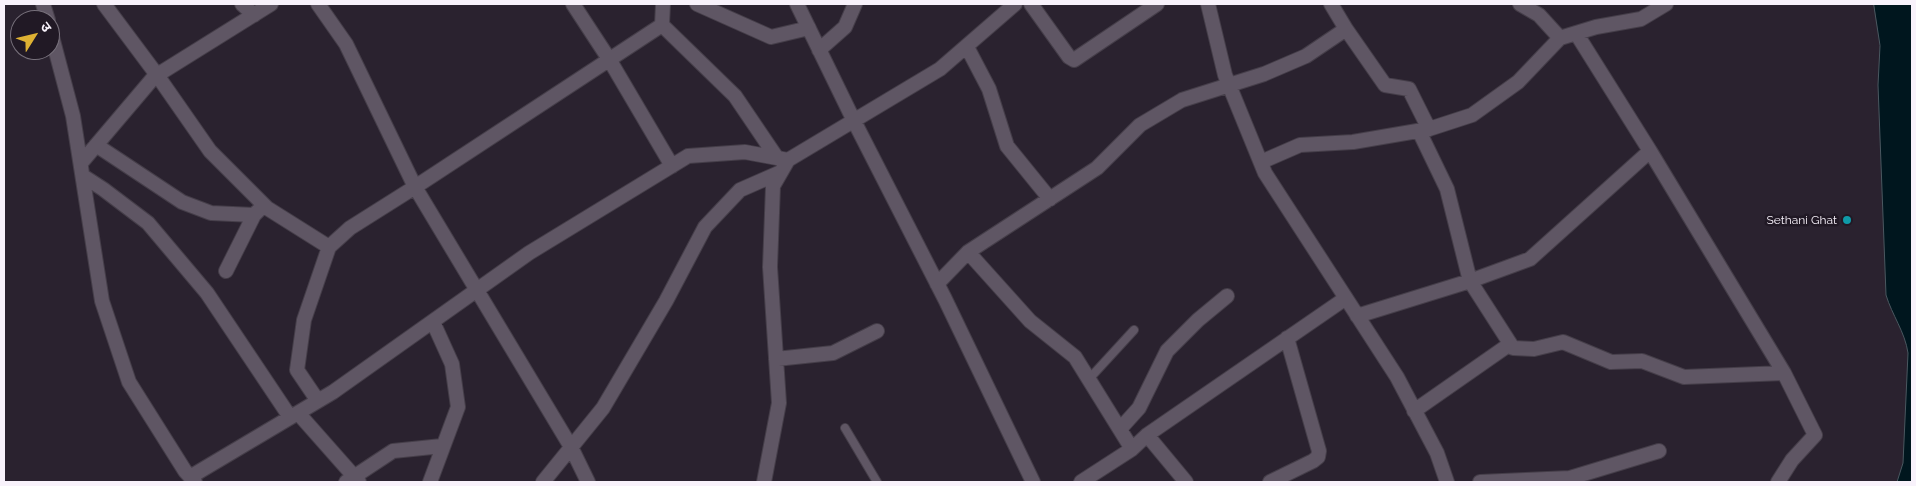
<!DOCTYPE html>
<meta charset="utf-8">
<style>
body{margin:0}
#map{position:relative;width:1916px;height:486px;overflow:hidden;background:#2a222f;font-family:Raleway,"Noto Sans Devanagari",sans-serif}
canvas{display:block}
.frame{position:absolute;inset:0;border:5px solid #f8f2fb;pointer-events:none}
.north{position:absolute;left:10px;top:10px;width:50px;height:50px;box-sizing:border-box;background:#211925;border:1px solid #77707b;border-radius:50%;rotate:54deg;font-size:14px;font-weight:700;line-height:20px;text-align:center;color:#f8f2fb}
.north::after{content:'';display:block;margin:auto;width:18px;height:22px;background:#deb133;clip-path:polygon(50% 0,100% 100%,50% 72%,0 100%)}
</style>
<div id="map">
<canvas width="1916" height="486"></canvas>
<div class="frame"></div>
<div class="north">उ</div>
</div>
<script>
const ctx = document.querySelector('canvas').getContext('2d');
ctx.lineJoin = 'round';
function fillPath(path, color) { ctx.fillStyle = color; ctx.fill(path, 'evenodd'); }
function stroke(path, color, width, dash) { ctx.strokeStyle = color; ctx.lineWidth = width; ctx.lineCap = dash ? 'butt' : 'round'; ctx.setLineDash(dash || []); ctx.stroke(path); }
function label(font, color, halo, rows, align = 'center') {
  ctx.font = font + ' Raleway,sans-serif'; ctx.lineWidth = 5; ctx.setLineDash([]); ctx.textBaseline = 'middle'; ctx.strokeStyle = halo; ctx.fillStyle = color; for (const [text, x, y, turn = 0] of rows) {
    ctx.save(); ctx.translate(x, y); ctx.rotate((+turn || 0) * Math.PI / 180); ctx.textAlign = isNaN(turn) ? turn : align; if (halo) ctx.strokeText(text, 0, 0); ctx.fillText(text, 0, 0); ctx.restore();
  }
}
const water = new Path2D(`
 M1874,4H1912V482H1897L1903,463L1908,353C1905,332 1892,315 1886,295L1878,85L1880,46Z`);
const service = new Path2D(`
 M1089,379L1134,330
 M845,428L877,482`);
const minor = new Path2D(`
 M43,4L48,20
 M104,4L157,75L210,151L267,208L329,247
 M242,4L254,15
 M318,4L346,44L415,187L571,447L588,482
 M573,4L609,59L672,166
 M697,4L771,37L809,28
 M797,4L854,121L945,299L1033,482
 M1031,4L1069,57L1074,60L1157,4
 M1208,4L1225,75L1265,173L1397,377L1437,453L1447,482
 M1331,4L1346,29L1385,85L1409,89L1429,129
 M1520,4L1539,15L1560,38
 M662,25L735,96L777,158
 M50,29L73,116L102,301L129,382L185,471L195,482
 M967,47L989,89L1007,146L1050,199
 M819,50L845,27L855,4
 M1419,131L1447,189L1470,281L1513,348L1534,349L1563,342L1611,362L1642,361L1684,377L1784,373L1650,151
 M96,145L182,202L211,213L254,215L264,205
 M1261,162L1300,145L1353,142L1429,129L1472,115L1518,82L1560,38L1596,27L1641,19L1666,4
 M81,163L154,77L271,4
 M83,176L103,189L148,223L207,293L290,417
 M968,252L1030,321L1075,357L1132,449
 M226,271L254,215
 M937,284L968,252L1097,168L1140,125L1182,100L1264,74L1306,56L1346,29
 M1357,316L1470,281L1530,259L1650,151L1576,33
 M776,359L833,353L877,331
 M318,401L297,370L304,320L329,247L350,228L415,187L662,25L663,4
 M1414,411L1510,344
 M298,413L359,482
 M1120,429L1139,408L1167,351L1198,320L1227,296
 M1147,435L1186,482
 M190,477L333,392L529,253L688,156L745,152L788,160
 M346,482L393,451L442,446
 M430,482L458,407L452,364L433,322
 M543,482L603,408L666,301L705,227L740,190L781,172
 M764,482L779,403L770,267L773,186L788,160L940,69L1015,4
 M1081,482L1132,449L1147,435L1346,298
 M1270,482L1313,461L1318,457L1319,451L1287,338
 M1480,482L1570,478L1659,451
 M1778,482L1792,460L1815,435L1784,373`);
const markers = [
 [1847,220,5,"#0f9aa8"]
];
const poiNames = [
 ["Sethani Ghat",1837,220]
];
fillPath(water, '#00161e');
stroke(water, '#4a5860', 1);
stroke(service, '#453e49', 10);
stroke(minor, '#453e49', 16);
stroke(service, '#5f5664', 8);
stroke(minor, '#5f5664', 14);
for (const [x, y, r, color] of markers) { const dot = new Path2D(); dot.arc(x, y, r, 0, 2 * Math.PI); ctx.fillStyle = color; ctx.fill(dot); stroke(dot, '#211925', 2); }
label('12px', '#f8f2fb', '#211925', poiNames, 'right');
</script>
